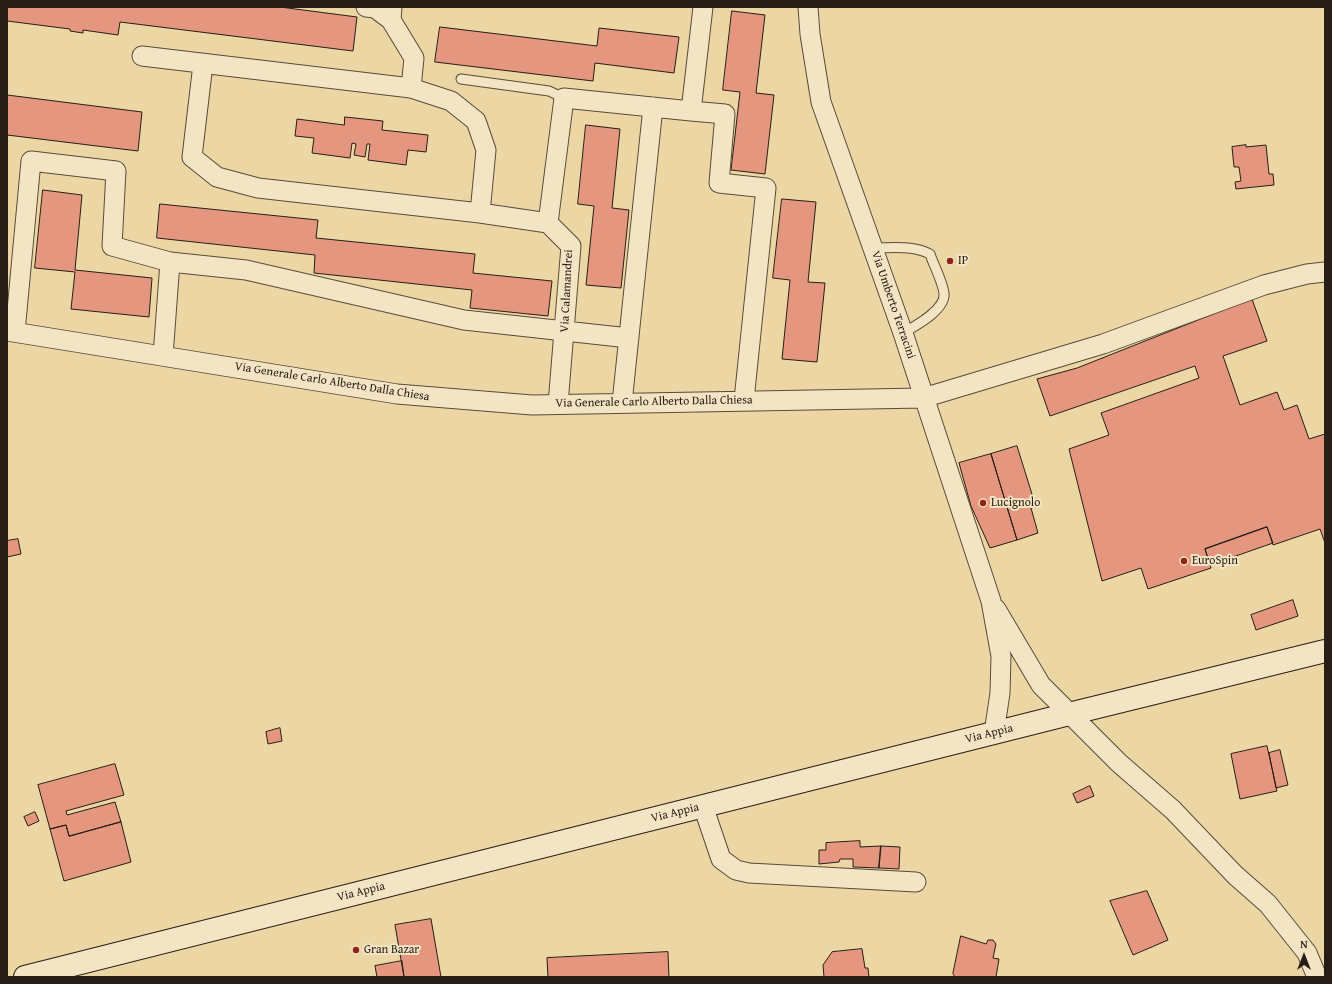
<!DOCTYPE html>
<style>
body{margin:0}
#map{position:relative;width:1332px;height:984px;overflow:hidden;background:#ecd6a4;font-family:"Gentium Book Plus",serif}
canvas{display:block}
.frame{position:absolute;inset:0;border:8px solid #271e15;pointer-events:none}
.north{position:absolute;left:1284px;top:936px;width:40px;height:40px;-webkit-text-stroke:3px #f3e4c4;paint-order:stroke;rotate:0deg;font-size:11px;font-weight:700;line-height:16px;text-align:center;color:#271e15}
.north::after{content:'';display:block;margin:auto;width:14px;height:18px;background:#271e15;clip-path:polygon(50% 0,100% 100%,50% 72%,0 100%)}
</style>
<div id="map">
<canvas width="1332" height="984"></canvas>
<div class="frame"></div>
<div class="north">N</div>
</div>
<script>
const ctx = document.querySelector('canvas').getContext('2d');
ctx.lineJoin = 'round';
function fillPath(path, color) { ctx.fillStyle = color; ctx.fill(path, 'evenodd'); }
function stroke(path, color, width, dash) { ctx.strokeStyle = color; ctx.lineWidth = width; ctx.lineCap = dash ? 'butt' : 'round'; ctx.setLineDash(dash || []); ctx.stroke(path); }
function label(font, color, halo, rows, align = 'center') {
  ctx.font = font + ' "Gentium Book Plus",serif'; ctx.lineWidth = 4; ctx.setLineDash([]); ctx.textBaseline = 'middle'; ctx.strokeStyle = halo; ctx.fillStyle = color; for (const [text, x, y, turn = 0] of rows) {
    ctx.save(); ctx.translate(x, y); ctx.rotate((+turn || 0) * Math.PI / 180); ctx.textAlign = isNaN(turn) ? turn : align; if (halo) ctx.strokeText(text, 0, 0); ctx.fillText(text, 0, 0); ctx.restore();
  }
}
const building = new Path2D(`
 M7,7H280L357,17L353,51L120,22L118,35L83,30V33L70,31V29L7,21Z
 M732,11L765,15L756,93L774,95L765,174L731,170L740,92L723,90Z
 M440,27L597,46L599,28L679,37L674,73L595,63L593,81L435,62Z
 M7,95L142,112L138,151L7,135Z
 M345,117L383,121L382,130L428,135L426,152L408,150L406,165L368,160L370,144H367L365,157L354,155L356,144L352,143L350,158L312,153L314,138L295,136L297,119L344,125Z
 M586,125L620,129L612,208L629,210L621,288L586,285L594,206L578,204Z
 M1246,145V147L1266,145L1269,174H1273L1274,185L1236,189L1235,182L1241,181L1239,167H1234L1232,147Z
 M43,190L82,195L75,270L152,278L149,317L71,309L75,272L35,268Z
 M782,199L816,202L808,282L825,283L817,362L782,359L790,280L773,278Z
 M160,204L318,220L316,238L475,254L473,273L552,281L548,316L470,308L472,290L314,273L315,255L157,238Z
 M1252,299L1267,341L1223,356L1240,405L1277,392L1284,410L1297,405L1309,439L1325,434V543L1320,529L1273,545L1267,527L1205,549L1211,568L1148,589L1141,568L1102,581L1069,449L1109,435L1101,413L1199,378L1195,366L1050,416L1037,379L1077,368Z
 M1017,446L1036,507L1031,508L1038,533L1017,540L991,454Z
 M991,454L1017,540L990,548L971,506L959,463Z
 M1267,527L1273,543L1210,565L1205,549Z
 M18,539L21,554L7,557V541Z
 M1293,600L1298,616L1256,630L1251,615Z
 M280,728L282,741L268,744L266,732Z
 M1267,746L1277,791L1240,799L1231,754Z
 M1280,750L1288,785L1276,788L1269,753Z
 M115,764L124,795L66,811L67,815L115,802L121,822L69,836L66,825L50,829L38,785Z
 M1090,786L1094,796L1077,803L1073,794Z
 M35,812L39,821L28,826L24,817Z
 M121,822L131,862L64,881L50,829L66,825L69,836Z
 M860,841V847L881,846L879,868L853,867V859H840L839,862L819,864V850H826V843Z
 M881,846L900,847L899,869L879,868Z
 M1147,891L1168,940L1133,955L1110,901Z
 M431,919L441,977H404L395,925Z
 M961,936L986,944L988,940H993L996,944L993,958L999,959L996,977H955L953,974Z
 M862,949L865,968H868L869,977H824L823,965L832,952Z
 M668,952L669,977H548L547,958Z
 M402,961L404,977H377L375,966Z`);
const lane = new Path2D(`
 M461,79L549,91L564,98
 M873,248C893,248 913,245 930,254C934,266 942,280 944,293C946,310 915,326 903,333`);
const street = new Path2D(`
 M366,7L375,8L391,20
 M392,7L391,20L414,58L411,88
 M808,7L810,34L821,102L903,333L991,601L1001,656L1000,693L994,733
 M142,56L411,88L451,101L476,121L486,150L480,213
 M203,64L192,157L217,177L258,188L480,213L548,223L571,246L558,404
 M691,111L725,114L719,183L766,188L744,400
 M548,223L564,98L691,111L703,7
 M7,331L397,394L532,405L923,398L1103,344L1264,285L1307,274L1325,272
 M15,332L31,161L116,171L112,246L170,262
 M163,356L170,262L246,270L464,320L629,338
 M622,403L653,107
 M996,609L1041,685L1119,763L1173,810L1235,875L1268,904L1307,953L1317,977
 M703,806L721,859L736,870L749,873L916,882`);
const secondary = new Path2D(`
 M25,977L1069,714L1325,651`);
const markers = [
 [950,261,4,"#8f2418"],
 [983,503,4,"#8f2418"],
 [1184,561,4,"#8f2418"],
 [356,950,4,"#8f2418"]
];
const poiNames = [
 ["IP",958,261],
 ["Lucignolo",991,503],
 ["EuroSpin",1192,561],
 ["Gran Bazar",364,950]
];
const streetNames = [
 ["Via Calamandrei",567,291,-87],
 ["Via Umberto Terracini",893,305,71],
 ["Via Generale Carlo Alberto Dalla Chiesa",332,382,9],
 ["Via Generale Carlo Alberto Dalla Chiesa",654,402,-1],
 ["Via Appia",989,734,-14],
 ["Via Appia",675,813,-14],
 ["Via Appia",361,892,-14]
];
fillPath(building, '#e4967f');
stroke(building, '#271e15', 1);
stroke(lane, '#584c39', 11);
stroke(street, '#584c39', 21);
stroke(secondary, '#271e15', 24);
stroke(lane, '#f3e4c4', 9);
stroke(street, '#f3e4c4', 19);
stroke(secondary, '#f3e4c4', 22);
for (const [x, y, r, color] of markers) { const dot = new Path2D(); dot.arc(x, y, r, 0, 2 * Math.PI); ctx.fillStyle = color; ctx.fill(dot); stroke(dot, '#f3e4c4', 1.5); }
label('12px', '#271e15', '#f3e4c4', poiNames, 'left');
label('12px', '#271e15', '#f3e4c4', streetNames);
</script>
